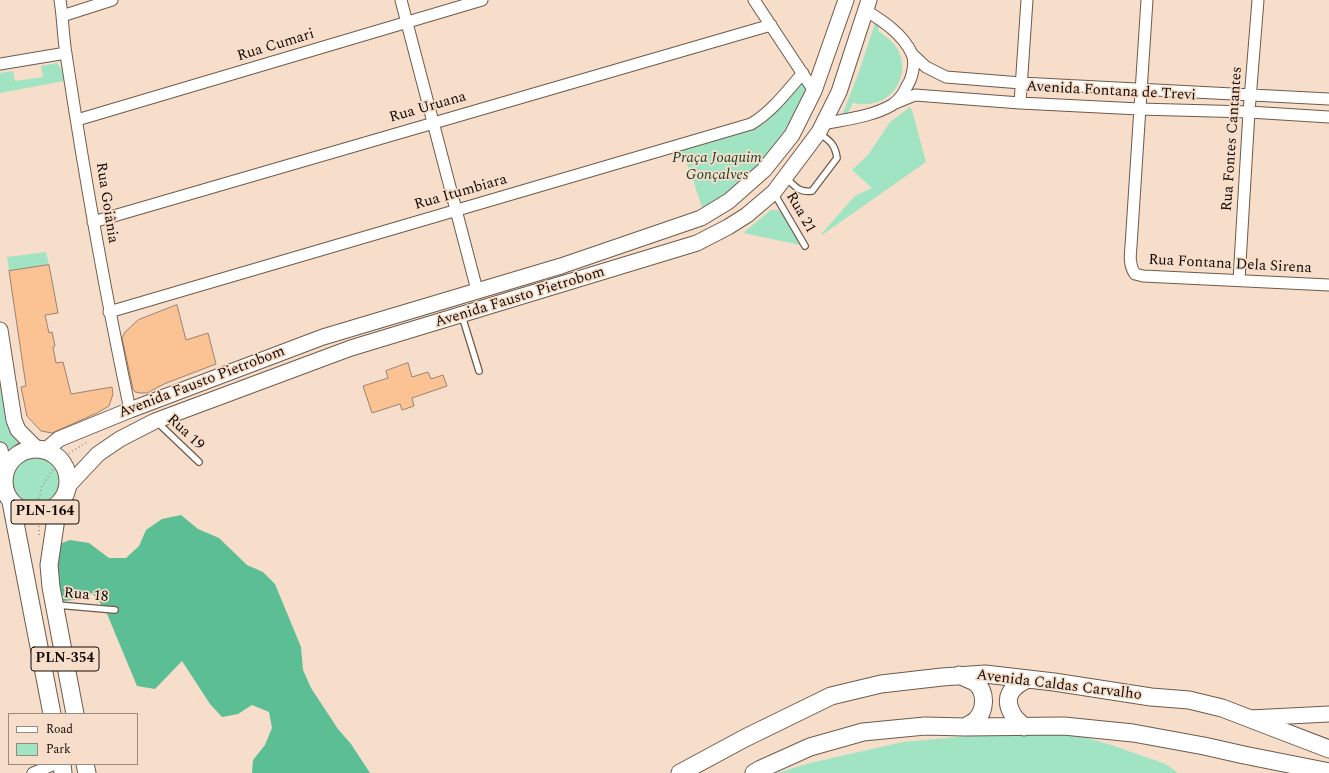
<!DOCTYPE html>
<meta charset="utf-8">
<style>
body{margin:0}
#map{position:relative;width:1329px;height:773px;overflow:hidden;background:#f7deca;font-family:Spectral,serif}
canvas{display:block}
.legend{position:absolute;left:8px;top:713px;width:130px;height:52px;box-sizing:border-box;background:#f7deca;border:1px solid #9b897b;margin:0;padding:5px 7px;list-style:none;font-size:12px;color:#110904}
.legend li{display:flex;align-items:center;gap:8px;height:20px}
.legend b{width:20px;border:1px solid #9b897b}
</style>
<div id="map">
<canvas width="1329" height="773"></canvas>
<ul class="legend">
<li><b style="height:5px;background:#fff"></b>Road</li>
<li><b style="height:11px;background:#a1e4c4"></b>Park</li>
</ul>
</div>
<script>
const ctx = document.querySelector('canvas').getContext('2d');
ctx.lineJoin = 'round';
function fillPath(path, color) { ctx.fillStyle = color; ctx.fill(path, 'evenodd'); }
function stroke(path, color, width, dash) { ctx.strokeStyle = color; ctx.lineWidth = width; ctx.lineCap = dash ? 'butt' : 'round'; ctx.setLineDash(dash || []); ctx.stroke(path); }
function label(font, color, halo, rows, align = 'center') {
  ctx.font = font + ' Spectral,serif'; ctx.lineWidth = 3.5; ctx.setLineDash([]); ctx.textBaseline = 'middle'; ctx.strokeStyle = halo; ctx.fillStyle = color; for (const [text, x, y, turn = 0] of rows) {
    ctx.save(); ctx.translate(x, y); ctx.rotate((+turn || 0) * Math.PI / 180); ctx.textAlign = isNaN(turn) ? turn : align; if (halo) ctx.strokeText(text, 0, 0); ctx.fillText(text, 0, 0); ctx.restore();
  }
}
const green = new Path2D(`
 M876,20L880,24L878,31C886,36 895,43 899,52C910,77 892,104 865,104C861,105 857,103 853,103L848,113L842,115L858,75Z
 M57,63L62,70L64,81L0,93V73L13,71L15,81L43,77L41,66Z
 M803,78L810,91C803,105 796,121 786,134C766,161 733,195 703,210L691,174L681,150L753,129Z
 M910,107L912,110L926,162L822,235V233L855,196L872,188L852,170L868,155L890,122Z
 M771,210L785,211L805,246L743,233Z
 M46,252L49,265L9,271L7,257Z
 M0,330L11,405L36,448C17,451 12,459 0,474Z
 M8 481a28 28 0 1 1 56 0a28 28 0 1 1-56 0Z
 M1054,728L1111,745L1166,764L1178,773H777L814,762L903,742Z`);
const forest = new Path2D(`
 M181,515L198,529L219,538L247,565L263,572L275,584L301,647L303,670L311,688L338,729L351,744L370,773H252L253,760L265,745L272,728L269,712L252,705L238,714L222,717L210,704L182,661L155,689L137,686L105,609L92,593L74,600L54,602L52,547L70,540L89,543L109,558H126L139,546L146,530L162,519Z`);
const building = new Path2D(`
 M49,265L58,313L45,315L49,333L52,332L55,346L53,347L56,363L63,362L71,394L112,387L113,394L109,406L97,413L52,433L41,431L27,416L21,387L26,386L9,271Z
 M177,305L186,340L208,333L216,364L164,384L147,393H141L135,392L133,389L122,338L125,332L138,320Z
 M408,363L412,377L428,372L431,379L443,375L447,386L412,398L414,406L402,410L400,404L372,413L363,386L388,378L386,371Z`);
const path = new Path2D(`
 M39,535V500L42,486L60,459L87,442`);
const lane = new Path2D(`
 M786,178C795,186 799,193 812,191L837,158C835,144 830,141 819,133
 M774,193L805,246
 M462,316L479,371
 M157,422L199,462
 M57,605L115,610`);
const street = new Path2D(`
 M60,0C63,18 63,36 66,54C84,173 105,292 130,410
 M401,0L477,290
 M754,0L814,91
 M1147,0L1131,246C1130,256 1129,265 1135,274L1143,276L1329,285
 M62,16L112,0
 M913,55L926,67L946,77L1021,83L1329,99
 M0,64L66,53
 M1020,103L1027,0
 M893,104L915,95L1020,103L1139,109L1249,112L1329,117
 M77,120L482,0
 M823,124C846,119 871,117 892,105C898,101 904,93 907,86C912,79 916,62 912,54C903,34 883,21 865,10
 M93,222L771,25
 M1239,280L1249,112L1258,0
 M109,312L751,124C772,112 787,91 803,73
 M33,773L55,764`);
const secondary = new Path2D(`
 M0,330L14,420L18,430L36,448
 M0,450L5,471
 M46,450L59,439L130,410L323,337L561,266L701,218L729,201L764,170L792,135L814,91L846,0
 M68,486L98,454L120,439L155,421L351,348L697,243L728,227L747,215L774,192L819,132L839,92L869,0
 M1250,718L1329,714`);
const primary = new Path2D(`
 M4 481a32 32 0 1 1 64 0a32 32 0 1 1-64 0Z
 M11,502L52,714
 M58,505L49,565L51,587L75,714
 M959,675C965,678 972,680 976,683C987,693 985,711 976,720C973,723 968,725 965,727
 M1024,727C1020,723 1015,719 1013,715C1002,697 1012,686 1028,679
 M62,764L63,773
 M85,764L87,773
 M680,773L745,738L831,696L881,684L942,677L985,674L1054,682L1151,697L1189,700L1222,708L1329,749
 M754,773L761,769L810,747L863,732L925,726L965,727L1064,726L1133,733L1204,746L1244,755L1329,772`);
const shields = [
 [45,512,68],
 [65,659,68]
];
const shieldNames = [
 ["PLN-164",45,512],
 ["PLN-354",65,659]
];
const streetNames = [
 ["Rua Cumari",276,46,-17],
 ["Avenida Fontana de Trevi",1111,92,3],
 ["Rua Uruana",428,108,-16],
 ["Rua Fontes Cantantes",1233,139,-86],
 ["Rua Itumbiara",461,193,-16],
 ["Rua Goiânia",106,203,81],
 ["Rua 21",800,213,60],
 ["Rua Fontana Dela Sirena",1230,265,3],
 ["Avenida Fausto Pietrobom",520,298,-17],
 ["Avenida Fausto Pietrobom",202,383,-21],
 ["Rua 19",185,433,43],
 ["Rua 18",86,596,5],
 ["Avenida Caldas Carvalho",1059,686,7]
];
const parkNames = [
 ["Praça Joaquim",717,159],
 ["Gonçalves",717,176]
];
fillPath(green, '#a1e4c4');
fillPath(forest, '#5bbe94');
fillPath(building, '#fbc293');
stroke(building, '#998270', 1);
stroke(lane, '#6f5a49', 8);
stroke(street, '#6f5a49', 13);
stroke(secondary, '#6f5a49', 17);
stroke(primary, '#6f5a49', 19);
stroke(path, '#ae9a8b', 2, [1, 3]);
stroke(lane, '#fff', 5.5);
stroke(street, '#fff', 11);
stroke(secondary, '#fff', 15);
stroke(primary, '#fff', 17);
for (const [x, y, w] of shields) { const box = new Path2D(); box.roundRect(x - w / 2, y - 12, w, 24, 3); ctx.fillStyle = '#f7deca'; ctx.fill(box); stroke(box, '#110904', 1); }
label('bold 14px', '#110904', null, shieldNames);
label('15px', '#110904', '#f7deca', streetNames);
label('italic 15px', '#16412f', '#f7deca', parkNames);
</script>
